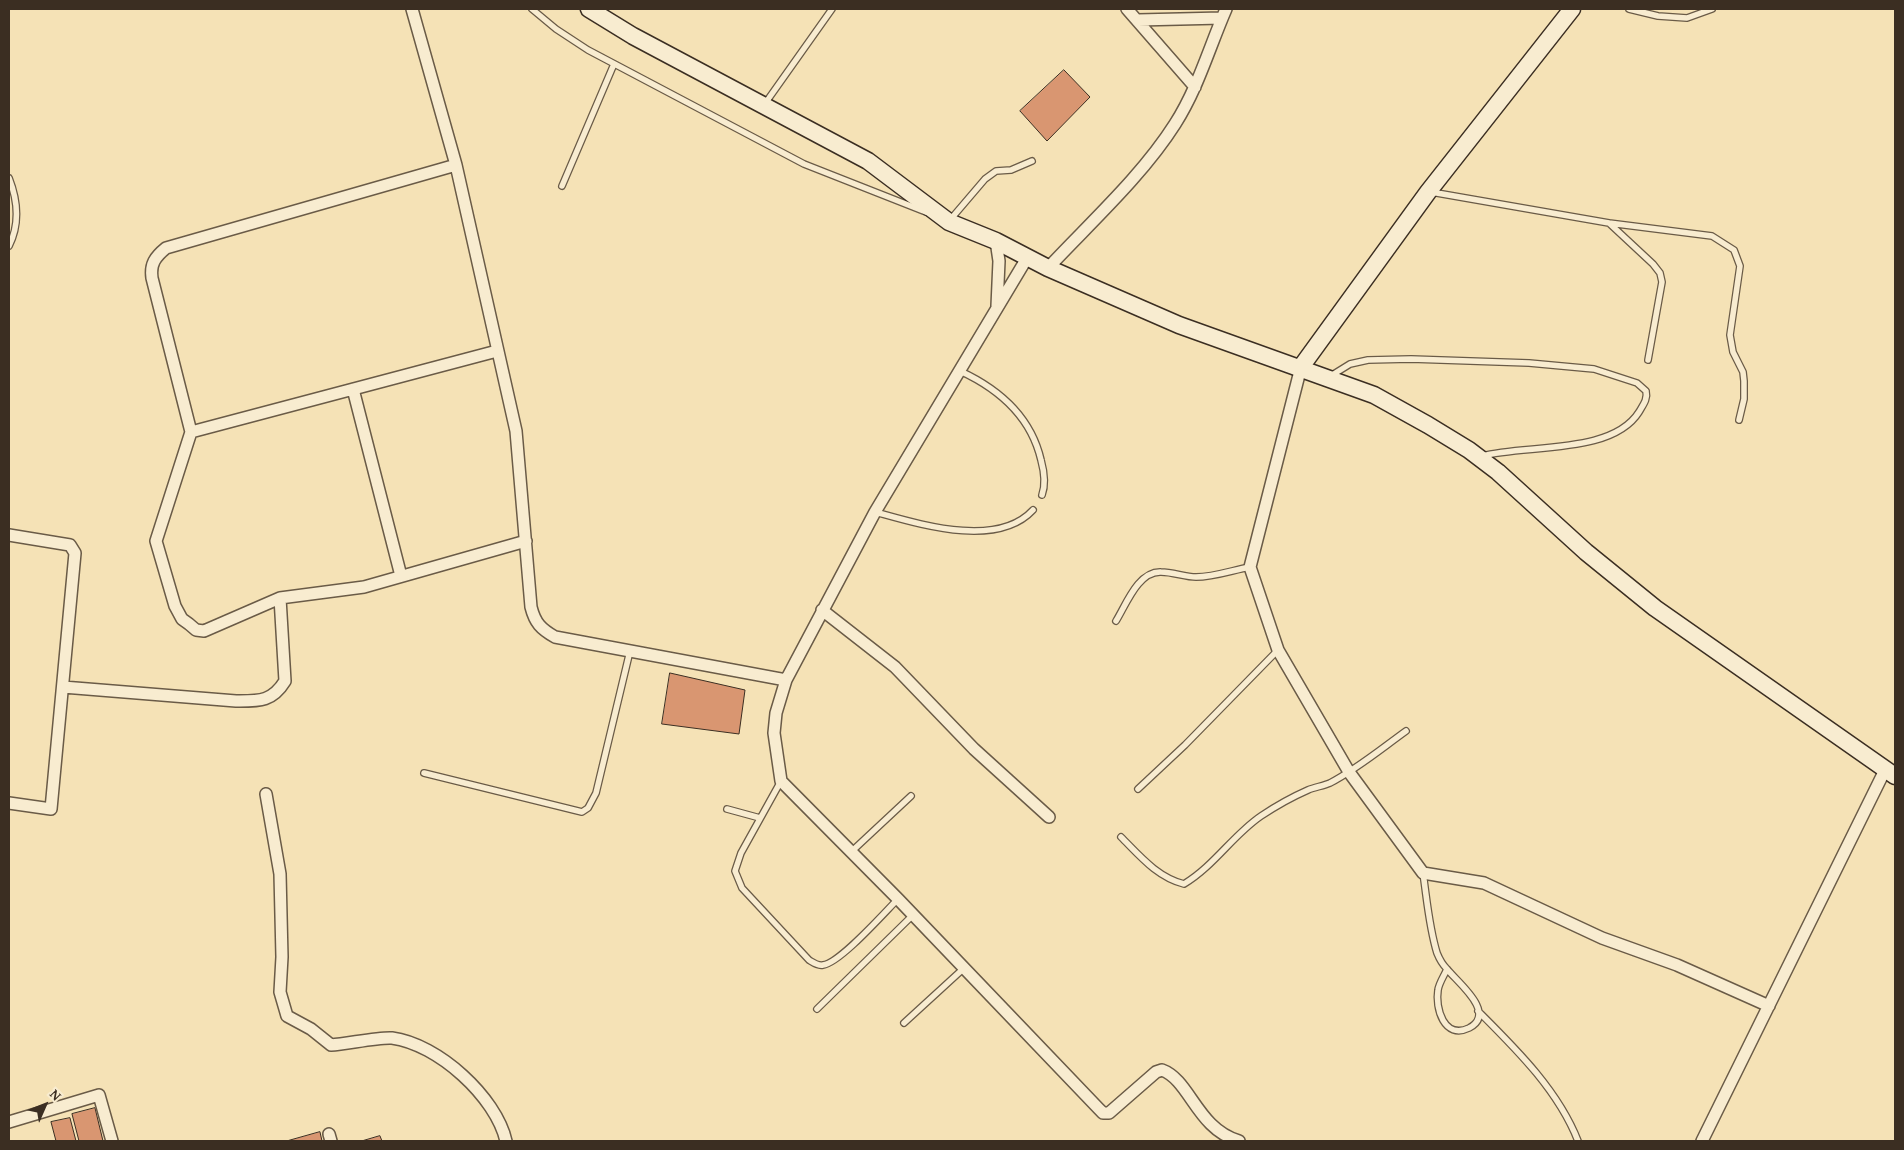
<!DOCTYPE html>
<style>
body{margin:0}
#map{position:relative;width:1904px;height:1150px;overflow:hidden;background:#f5e2b6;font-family:"Gentium Book Plus",serif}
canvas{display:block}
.frame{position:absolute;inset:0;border:10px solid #3b2e22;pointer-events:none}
.north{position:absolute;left:20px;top:1080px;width:50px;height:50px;-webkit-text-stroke:4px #f8ecd0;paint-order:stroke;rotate:46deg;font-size:14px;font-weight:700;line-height:20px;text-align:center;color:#3b2e22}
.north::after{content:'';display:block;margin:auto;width:18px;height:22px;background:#3b2e22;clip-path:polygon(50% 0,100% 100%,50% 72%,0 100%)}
</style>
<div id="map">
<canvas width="1904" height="1150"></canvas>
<div class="frame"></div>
<div class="north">N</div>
</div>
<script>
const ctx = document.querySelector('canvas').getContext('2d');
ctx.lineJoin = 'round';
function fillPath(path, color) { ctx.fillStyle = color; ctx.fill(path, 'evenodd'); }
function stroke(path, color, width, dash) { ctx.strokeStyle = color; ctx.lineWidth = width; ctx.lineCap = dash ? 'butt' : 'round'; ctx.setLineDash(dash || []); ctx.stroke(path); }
const building = new Path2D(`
 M1064,70L1090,97L1047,141L1020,111Z
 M670,673L745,690L739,734L662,724Z
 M95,1108L103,1141H79L72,1114Z
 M70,1118L76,1141H56L51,1122Z
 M320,1132L322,1141H287Z
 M380,1136L382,1141H362Z`);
const lane = new Path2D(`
 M532,9L556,29L588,50L804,164L926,212
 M1629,9L1658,16L1687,18L1712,9
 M764,105L832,9
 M9,178C18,201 20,224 9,246
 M562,186L614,64
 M1431,192L1609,223L1653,264L1660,273L1662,282L1648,360
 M950,220L985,179L996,171L1011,170L1032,161
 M1609,223L1712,236L1734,250L1740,266L1730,335L1733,352L1743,372L1744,381V399L1739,420
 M960,371C999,389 1031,417 1041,460C1044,471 1046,484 1042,495
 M1329,377L1350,364L1368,360L1411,359L1529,363L1594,369L1637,383L1646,391C1648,399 1643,405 1639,412C1612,455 1526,444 1482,456
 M875,512C919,524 997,549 1033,510
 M1116,621C1126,605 1138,571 1161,572C1173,572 1185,577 1196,577C1214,577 1233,570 1250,567
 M424,773L582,812L588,808L596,793L630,651
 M781,781L741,853L735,871L742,888L809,960C814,963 818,966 823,965C840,963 884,913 898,899
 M1138,789L1185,745L1278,650
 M727,809L760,818
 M1121,837C1140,856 1157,877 1184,884C1214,866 1233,835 1261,816C1276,806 1292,797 1308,790C1315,787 1323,786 1330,783C1357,769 1381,749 1406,731
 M851,852L911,796
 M1423,873C1427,900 1429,927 1437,953C1439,958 1443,965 1447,969C1456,981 1498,1013 1469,1028C1444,1040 1435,1008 1438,990C1439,983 1444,976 1447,969
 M817,1009L913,915
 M1478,1011C1516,1049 1558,1090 1578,1141
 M904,1023L963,969`);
const street = new Path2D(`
 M412,9L456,165L516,431L531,607C535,623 541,629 555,637L786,680L875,512L1027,258
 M1127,9L1195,87
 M1138,20L1222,18
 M996,241L999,261L997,306
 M1048,268C1090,223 1142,176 1175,124C1198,88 1209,48 1226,9
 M497,351L191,432L156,541L175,606L182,619L189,624L196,630L204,631L280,598L364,587L526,541
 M1301,367L1250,567L1278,650L1349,772L1423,873L1484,883L1602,938L1677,965L1769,1006
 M353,389L401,576
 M191,432L152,278C150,264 155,257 166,248L456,165
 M9,535L70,545L75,553L51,809L9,803
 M822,610L895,667L974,749L1049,817
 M786,680L776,713L774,733L781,781L898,899L1099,1109L1103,1113H1109L1156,1072L1162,1070C1190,1080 1197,1129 1239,1141
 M63,687L236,701C259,701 272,702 285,681L280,598
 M266,794L280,874L282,957L280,992L287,1016L311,1029L331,1045C347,1044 378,1037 392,1038C438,1044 496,1097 506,1141
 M9,1122L99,1095L112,1141
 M329,1134L331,1141
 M1702,1141L1886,768`);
const secondary = new Path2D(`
 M589,9L633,36L868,161L949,222L996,241L1048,268L1179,325L1374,395L1428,425L1469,450L1498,472L1586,552L1655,608L1895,776
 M1301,367L1428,192L1572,9`);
fillPath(building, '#d99671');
stroke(building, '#3b2e22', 1);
stroke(lane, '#6a5b47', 8);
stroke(street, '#6a5b47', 14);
stroke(secondary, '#3b2e22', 19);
stroke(lane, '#f8ecd0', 5.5);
stroke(street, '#f8ecd0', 11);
stroke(secondary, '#f8ecd0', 16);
</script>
